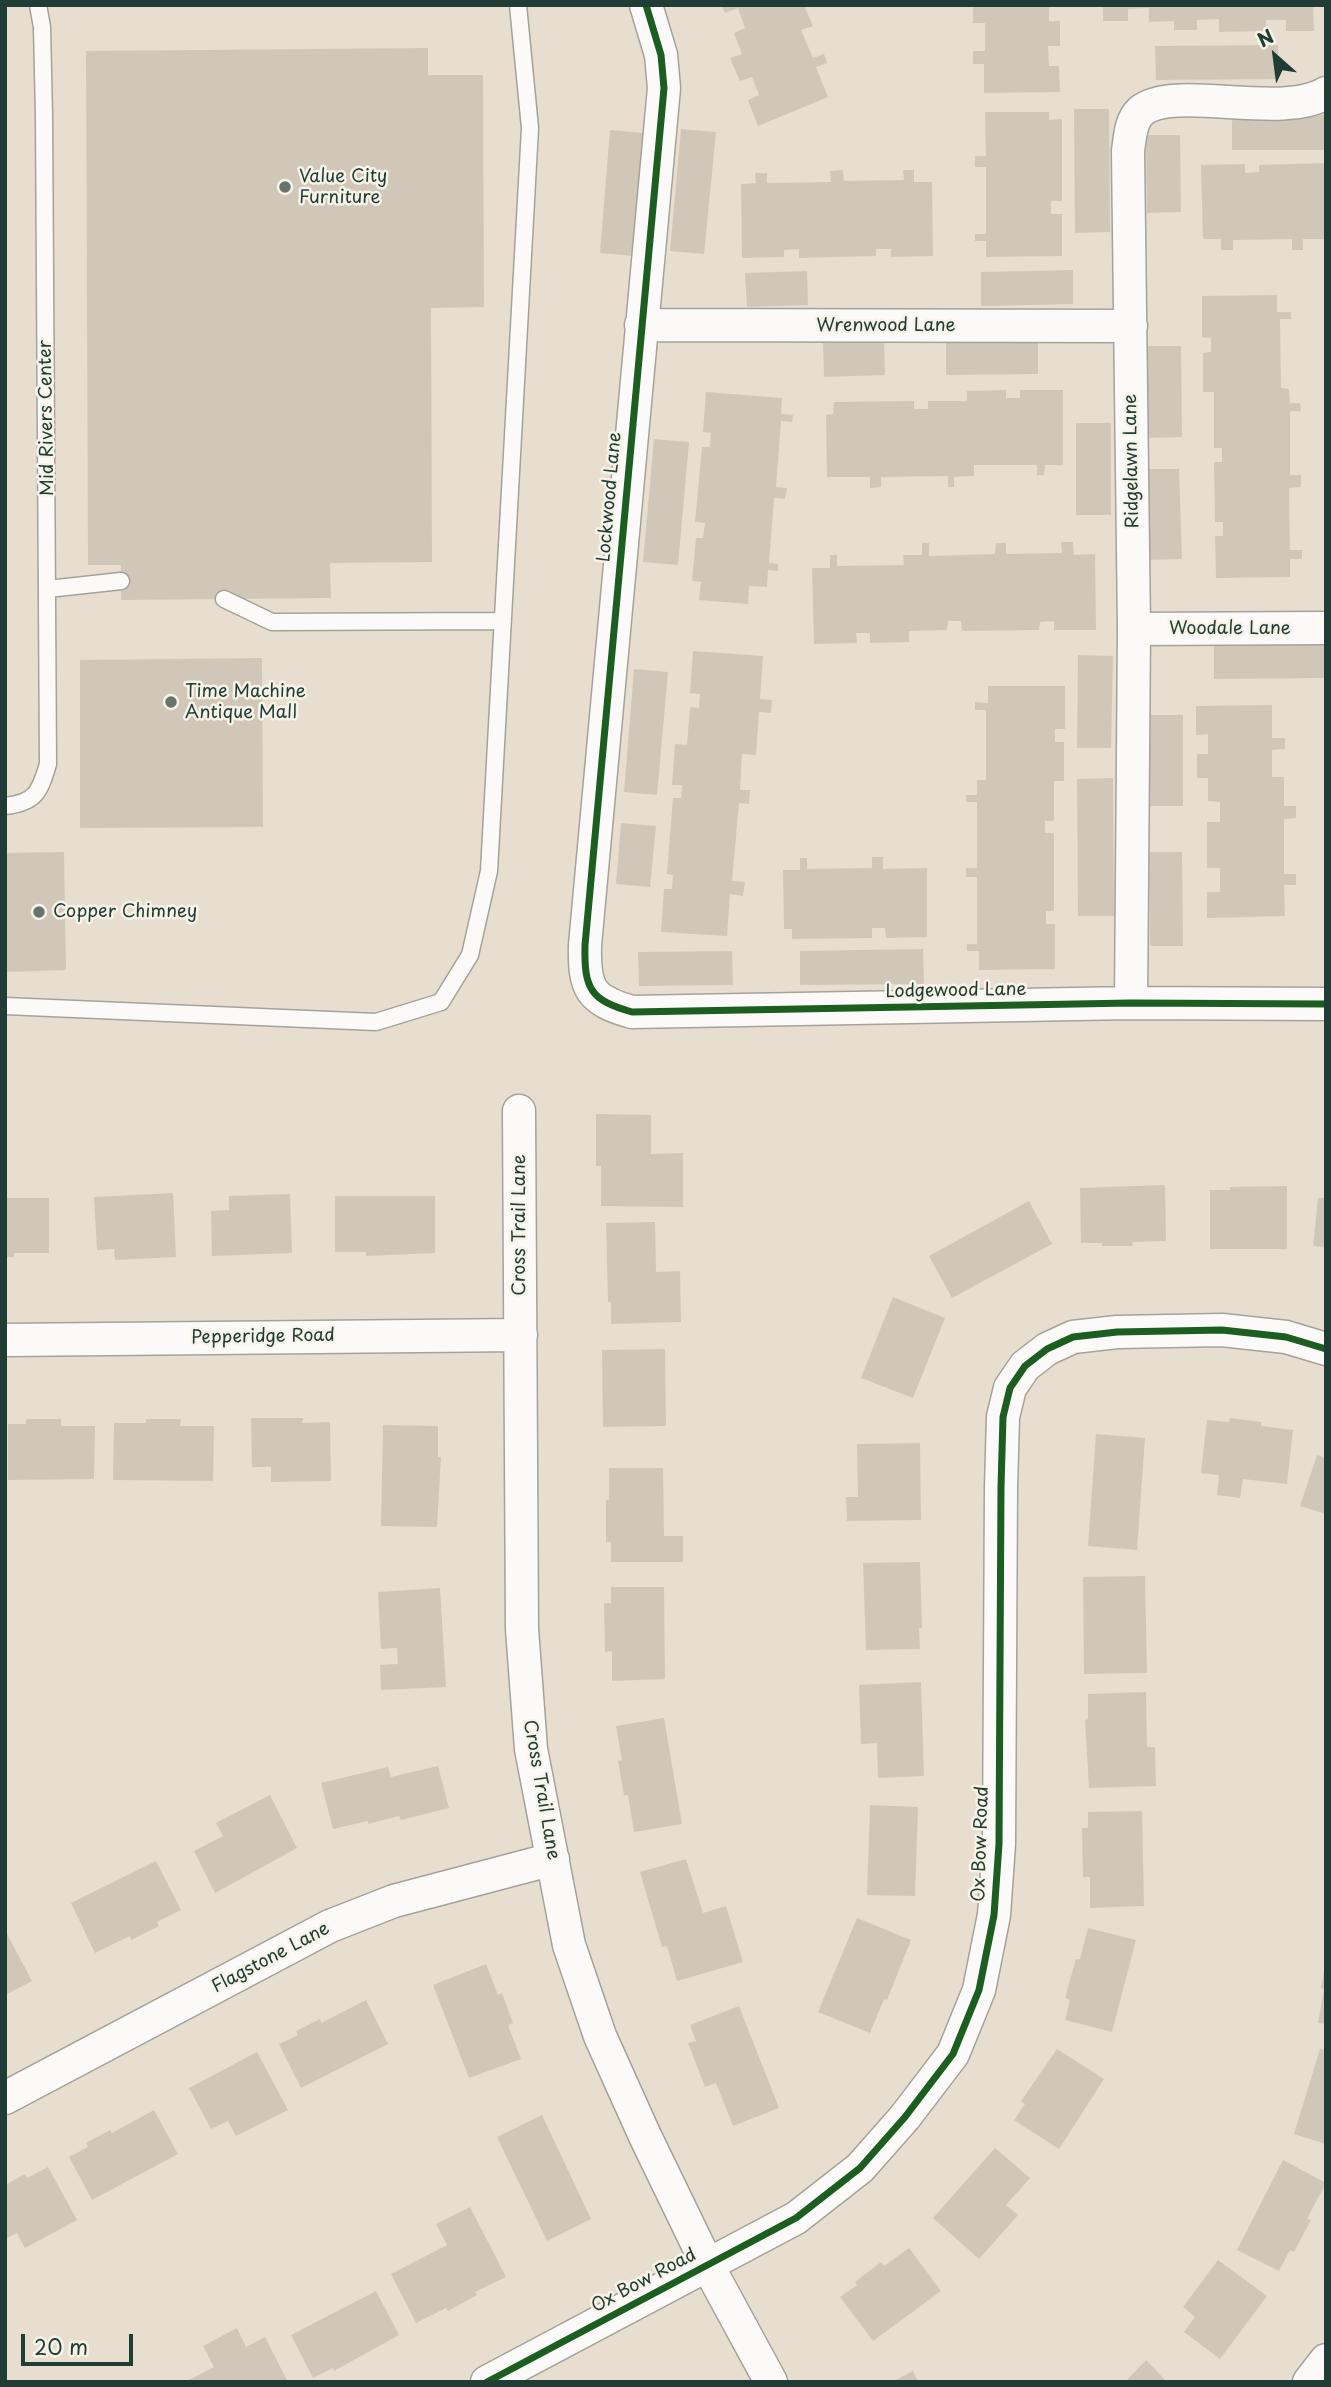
<!DOCTYPE html>
<style>
body{margin:0}
#map{position:relative;width:1331px;height:2387px;overflow:hidden;background:#e8ded0;font-family:"Playpen Sans",sans-serif}
canvas{display:block}
.frame{position:absolute;inset:0;border:7px solid #1f3d34;pointer-events:none}
.north{position:absolute;left:1240px;top:21px;width:70px;height:70px;-webkit-text-stroke:5px #f7f3e8;paint-order:stroke;rotate:332deg;font-size:19px;font-weight:700;line-height:28px;text-align:center;color:#1f3d34}
.north::after{content:'';display:block;margin:auto;width:24px;height:32px;background:#1f3d34;clip-path:polygon(50% 0,100% 100%,50% 72%,0 100%)}
.scale{position:absolute;left:21px;top:2334px;width:112px;height:32px;box-sizing:border-box;border:4px solid #1f3d34;border-top:0;padding-left:9px;font-size:21px;line-height:24px;white-space:nowrap;color:#1f3d34;-webkit-text-stroke:5px #f7f3e8;paint-order:stroke}
</style>
<div id="map">
<canvas width="1331" height="2387"></canvas>
<div class="frame"></div>
<div class="north">N</div>
<div class="scale">20 m</div>
</div>
<script>
const ctx = document.querySelector('canvas').getContext('2d');
ctx.lineJoin = 'round';
function fillPath(path, color) { ctx.fillStyle = color; ctx.fill(path, 'evenodd'); }
function stroke(path, color, width, dash) { ctx.strokeStyle = color; ctx.lineWidth = width; ctx.lineCap = dash ? 'butt' : 'round'; ctx.setLineDash(dash || []); ctx.stroke(path); }
function label(font, color, halo, rows, align = 'center') {
  ctx.font = font + ' "Playpen Sans",sans-serif'; ctx.lineWidth = 5; ctx.setLineDash([]); ctx.textBaseline = 'middle'; ctx.strokeStyle = halo; ctx.fillStyle = color; for (const [text, x, y, turn = 0] of rows) {
    ctx.save(); ctx.translate(x, y); ctx.rotate((+turn || 0) * Math.PI / 180); ctx.textAlign = isNaN(turn) ? turn : align; if (halo) ctx.strokeText(text, 0, 0); ctx.fillText(text, 0, 0); ctx.restore();
  }
}
const building = new Path2D(`
 M722,5H804L813,26L801,30L813,58L824,54L827,63L816,67L828,97L758,126L748,100L759,95L752,77L740,81L730,58L742,54L734,33L745,28L738,8L725,13Z
 M973,5H1049V21H1060V46H1048L1049,66H1059L1060,92L984,93V64H973V51H985V23H973Z
 M1103,5H1313L1314,31H1286V20H1266V31L1219,32V19L1197,20V30H1174V21L1149,22V8L1128,9V21H1103Z
 M1278,45V79L1156,80L1155,46Z
 M428,48V75H483L484,307L431,308L432,562L330,563L331,598L121,600V565H88L86,51Z
 M1074,109H1109L1110,232L1075,233Z
 M985,112H1049V120L1062,119V201H1051V214H1062V256L986,257V241H975V234H986V167H975V156H986Z
 M1326,115V150H1232V116Z
 M681,129L716,132L704,254L670,251Z
 M610,130L644,133L634,256L600,253Z
 M1146,135H1180L1181,212L1147,213Z
 M1326,163V239H1303V250H1292V239L1233,240V250H1221V239H1203L1201,165L1245,164V173L1259,172V165Z
 M843,170L844,181L904,180L903,170H914V182H932L933,256L891,257V249H876V256L799,258V249L784,250V257L742,258L741,184L756,183L755,173H767V183L831,182L830,171Z
 M1073,270V304L981,306V272Z
 M807,271L808,305L747,307L745,273Z
 M1277,295V312H1291V319H1280L1281,388L1289,389L1290,403H1300L1301,411H1290V475H1301V487L1289,488L1290,550H1302V559H1290V577L1216,578L1215,536H1223V522H1215L1214,462H1222V448H1214V392H1203V353L1211,352V338L1202,337V296Z
 M884,341L885,375L824,377L823,343Z
 M1038,341V374L946,375V342Z
 M1145,346H1181L1182,437L1146,438Z
 M1006,390V398H1020V390H1063V465H1045L1044,475H1037V465H974V476L954,477V487H948V476L881,477V487L870,488V477H827L826,415L833,414L834,402L914,401V409H928V401H967V391Z
 M706,392L782,398L781,414L793,415L792,422L781,421L776,487L787,488L785,499L774,498L769,563L778,564V571L768,570L767,587L749,586L748,604L699,600L701,582L692,581L696,538H703L705,523L695,522L702,447H710L711,433L703,432Z
 M1076,423H1111V515H1076Z
 M654,439L689,442L678,565L643,562Z
 M1146,469H1179L1182,559L1148,560Z
 M1061,542H1073L1074,555L1095,554L1096,630H1054V621L1040,622L1039,630L962,631L961,621H948L947,630L909,631V642L870,643V633H856L857,643L814,644L812,568H830V555H837V566L904,565L903,555H922V543H929V556L995,554L996,543H1006V554L1062,553Z
 M1214,645H1326V678L1214,679Z
 M693,651L763,656L760,699L772,700L771,713L759,712L756,755L742,754L740,790H750L749,804L739,803L732,881L745,882L743,896L730,894L727,936L661,932L664,889H672L673,875L667,874L673,798H681L682,785H672L675,744L687,745L690,707L699,708L700,694L690,693Z
 M1078,655L1113,656L1111,748H1077Z
 M262,658L263,827L80,828V660Z
 M634,669L668,672L657,795L624,792Z
 M988,686H1065V729H1055V742H1064V781H1054V821H1045V833H1054V911H1046V924H1055V969L979,970V951H967V944H977V877H966V868H977V802H966V795H977V780H986V710H975V702L988,703Z
 M1272,705V738H1285V749L1272,750V777H1284V806H1296V818L1284,819V874H1296V885H1284L1285,916L1207,918V892H1220V868H1207V822H1220V802L1208,801V778H1197V754H1208V734L1196,735V706Z
 M1148,715H1183V806H1148Z
 M1113,778L1114,916H1078L1077,779Z
 M621,823L656,826L650,887L616,884Z
 M64,852L66,970L5,972V853Z
 M1149,852H1182L1183,946H1150Z
 M872,857H883V869L927,868V937L886,938L885,928H872V938L792,939V929H784L783,870H800V858H807V869L872,868Z
 M923,949L924,984L800,985V951Z
 M732,951L733,985L639,986L638,952Z
 M596,1114L651,1115V1154L683,1153V1207L601,1206V1166H596Z
 M1165,1185L1166,1241L1132,1242L1133,1246H1102V1243H1081L1080,1188Z
 M1287,1186V1249H1210V1190H1230V1187Z
 M173,1193L176,1257L115,1260L114,1249L97,1250L94,1197Z
 M290,1194L292,1253L212,1256L211,1211L229,1210V1196Z
 M335,1196H435V1253L366,1256V1252H335Z
 M5,1198H49V1253H14V1257H5Z
 M1318,1198H1326V1247L1313,1246Z
 M1029,1201L1052,1244L952,1298L929,1256Z
 M655,1222L656,1272L680,1271L681,1322L611,1324V1302H608L606,1223Z
 M893,1297L945,1318L913,1398L861,1378Z
 M665,1349L666,1426L603,1427L602,1350Z
 M251,1418H303L302,1423L330,1422L331,1481L271,1482V1467H252Z
 M1230,1418L1261,1422V1426L1293,1430L1287,1484L1243,1479L1240,1498L1217,1495L1219,1475L1201,1473L1207,1420L1229,1422Z
 M26,1419H61V1426H95L94,1479L8,1480V1424H26Z
 M146,1419H181L180,1426H214L213,1481L113,1480L114,1423H146Z
 M383,1425L438,1426V1457H441L437,1527L381,1526Z
 M1096,1434L1145,1438L1137,1550L1088,1546Z
 M920,1443L921,1520L847,1521L846,1497H858L857,1444Z
 M1317,1455L1326,1458V1514L1300,1506Z
 M609,1468H663L664,1536H683V1562H611V1542H606V1500H609Z
 M920,1562L922,1628H919L920,1649L866,1650L863,1563Z
 M1145,1576L1147,1673L1084,1674L1083,1577Z
 M611,1587H664L665,1679L612,1681V1651L605,1652L604,1603H611Z
 M440,1588L446,1687L381,1690L380,1665L398,1664L397,1648L381,1649L378,1592Z
 M921,1682L924,1776L878,1778L877,1743L861,1744L859,1685Z
 M1146,1692L1147,1747H1155L1156,1786L1089,1788L1085,1720L1088,1719V1694Z
 M664,1718L682,1824L634,1832L628,1795H624L618,1761L622,1760L616,1726Z
 M438,1766L449,1808L401,1820L399,1816L368,1824V1821L333,1829L321,1783L388,1767L391,1777Z
 M270,1795L297,1848L215,1893L194,1851L223,1836L216,1823Z
 M870,1805L918,1807L915,1896L867,1895Z
 M1142,1811L1144,1906L1090,1908V1877H1083L1082,1828H1088V1812Z
 M686,1859L703,1913L726,1906L743,1962L677,1981L667,1946L662,1947L640,1872Z
 M156,1861L181,1910L157,1922L159,1926L131,1940L130,1936L95,1953L71,1903Z
 M857,1918L911,1940L887,2000L884,1999L870,2033L818,2012Z
 M1088,1928L1136,1940L1112,2032L1065,2020L1070,2000L1065,1998L1076,1959H1080Z
 M5,1930L32,1981L5,1995Z
 M486,1964L498,1995L502,1993L513,2023L508,2025L521,2059L469,2078L433,1985Z
 M1324,1970H1326V2024L1318,2023L1324,1989L1321,1988Z
 M366,2000L388,2044L301,2088L279,2044L298,2035L296,2031L320,2019L321,2023Z
 M739,2006L779,2108L733,2126L716,2083L705,2087L688,2043L696,2041L690,2025Z
 M1057,2049L1104,2079L1059,2149L1014,2120L1025,2104L1021,2101Z
 M1320,2049L1326,2050V2144L1294,2134Z
 M257,2052L288,2110L236,2136L228,2121L211,2129L189,2088Z
 M154,2110L178,2154L92,2200L69,2157L88,2147L86,2143L110,2130L112,2133Z
 M542,2115L591,2219L547,2241L497,2137Z
 M995,2148L1030,2178L1006,2205L1018,2215L979,2259L933,2218Z
 M1283,2160L1326,2183L1307,2219L1311,2220L1294,2252L1290,2250L1279,2271L1237,2250Z
 M48,2167L77,2220L25,2248L17,2233L5,2239V2185L25,2174L27,2178Z
 M470,2207L506,2277L475,2292L477,2295L448,2311L446,2308L416,2323L391,2274L447,2245L436,2224Z
 M909,2248L941,2291L873,2341L840,2297L857,2285L855,2282L881,2262L884,2266Z
 M1218,2260L1267,2296L1220,2359L1184,2332L1195,2317L1183,2307Z
 M376,2291L399,2335L334,2371L333,2368L313,2378L291,2335Z
 M237,2328L246,2347L265,2337L288,2382H185L214,2367L203,2346Z
 M1146,2360L1167,2382H1125Z
 M913,2371L918,2382H892Z`);
const lane = new Path2D(`
 M48,589L121,581
 M224,599L272,622L503,621
 M5,806C36,803 40,791 48,764L44,116L42,27L38,5
 M5,1006L376,1022L441,1002L470,955L489,871L530,128L518,5`);
const street = new Path2D(`
 M646,5L661,55L664,88L585,945C584,989 590,1000 632,1012L1131,1003L1326,1004
 M641,325L1131,326
 M1134,629L1326,628
 M1131,1003L1134,629L1128,151C1130,138 1130,121 1141,111C1173,84 1282,120 1326,93
 M519,1111L522,1629L531,1749L569,1945L600,2036L645,2136L708,2266L771,2382
 M5,1340L521,1335
 M5,2098L330,1926L394,1901L553,1859
 M487,2382L796,2218L860,2168L905,2117L953,2054L979,1990L994,1915L999,1844L1001,1487L1003,1417L1010,1388L1025,1366L1047,1349L1073,1337L1117,1332L1222,1330L1286,1337L1326,1349
 M1309,2382L1326,2360`);
const cycleway = new Path2D(`
 M646,5L661,55L664,88L585,945C584,989 590,1000 632,1012L1131,1003L1326,1004
 M487,2382L796,2218L860,2168L905,2117L953,2054L979,1990L994,1915L999,1844L1001,1487L1003,1417L1010,1388L1025,1366L1047,1349L1073,1337L1117,1332L1222,1330L1286,1337L1326,1349`);
const markers = [
 [285,187,7,"#65756b"],
 [171,702,7,"#65756b"],
 [39,912,7,"#65756b"]
];
const poiNames = [
 ["Value City",299,177],
 ["Furniture",299,198],
 ["Time Machine",185,692],
 ["Antique Mall",185,713],
 ["Copper Chimney",53,912]
];
const streetNames = [
 ["Wrenwood Lane",886,326],
 ["Mid Rivers Center",47,418,-91],
 ["Ridgelawn Lane",1132,461,-91],
 ["Lockwood Lane",610,497,-85],
 ["Woodale Lane",1230,629],
 ["Lodgewood Lane",956,991,-1],
 ["Cross Trail Lane",520,1225,-90],
 ["Pepperidge Road",263,1337,-1],
 ["Cross Trail Lane",541,1790,80],
 ["Ox Bow Road",981,1844,-88],
 ["Flagstone Lane",271,1958,-28],
 ["Ox Bow Road",644,2281,-28]
];
fillPath(building, '#d1c7b9');
stroke(lane, '#a4a299', 19);
stroke(street, '#a4a299', 35);
stroke(lane, '#fcfaf8', 16);
stroke(street, '#fcfaf8', 32);
stroke(cycleway, '#1b5e20', 7);
for (const [x, y, r, color] of markers) { const dot = new Path2D(); dot.arc(x, y, r, 0, 2 * Math.PI); ctx.fillStyle = color; ctx.fill(dot); stroke(dot, '#f7f3e8', 2.5); }
label('18px', '#1f3d34', '#f7f3e8', poiNames, 'left');
label('18px', '#1f3d34', '#f7f3e8', streetNames);
</script>
